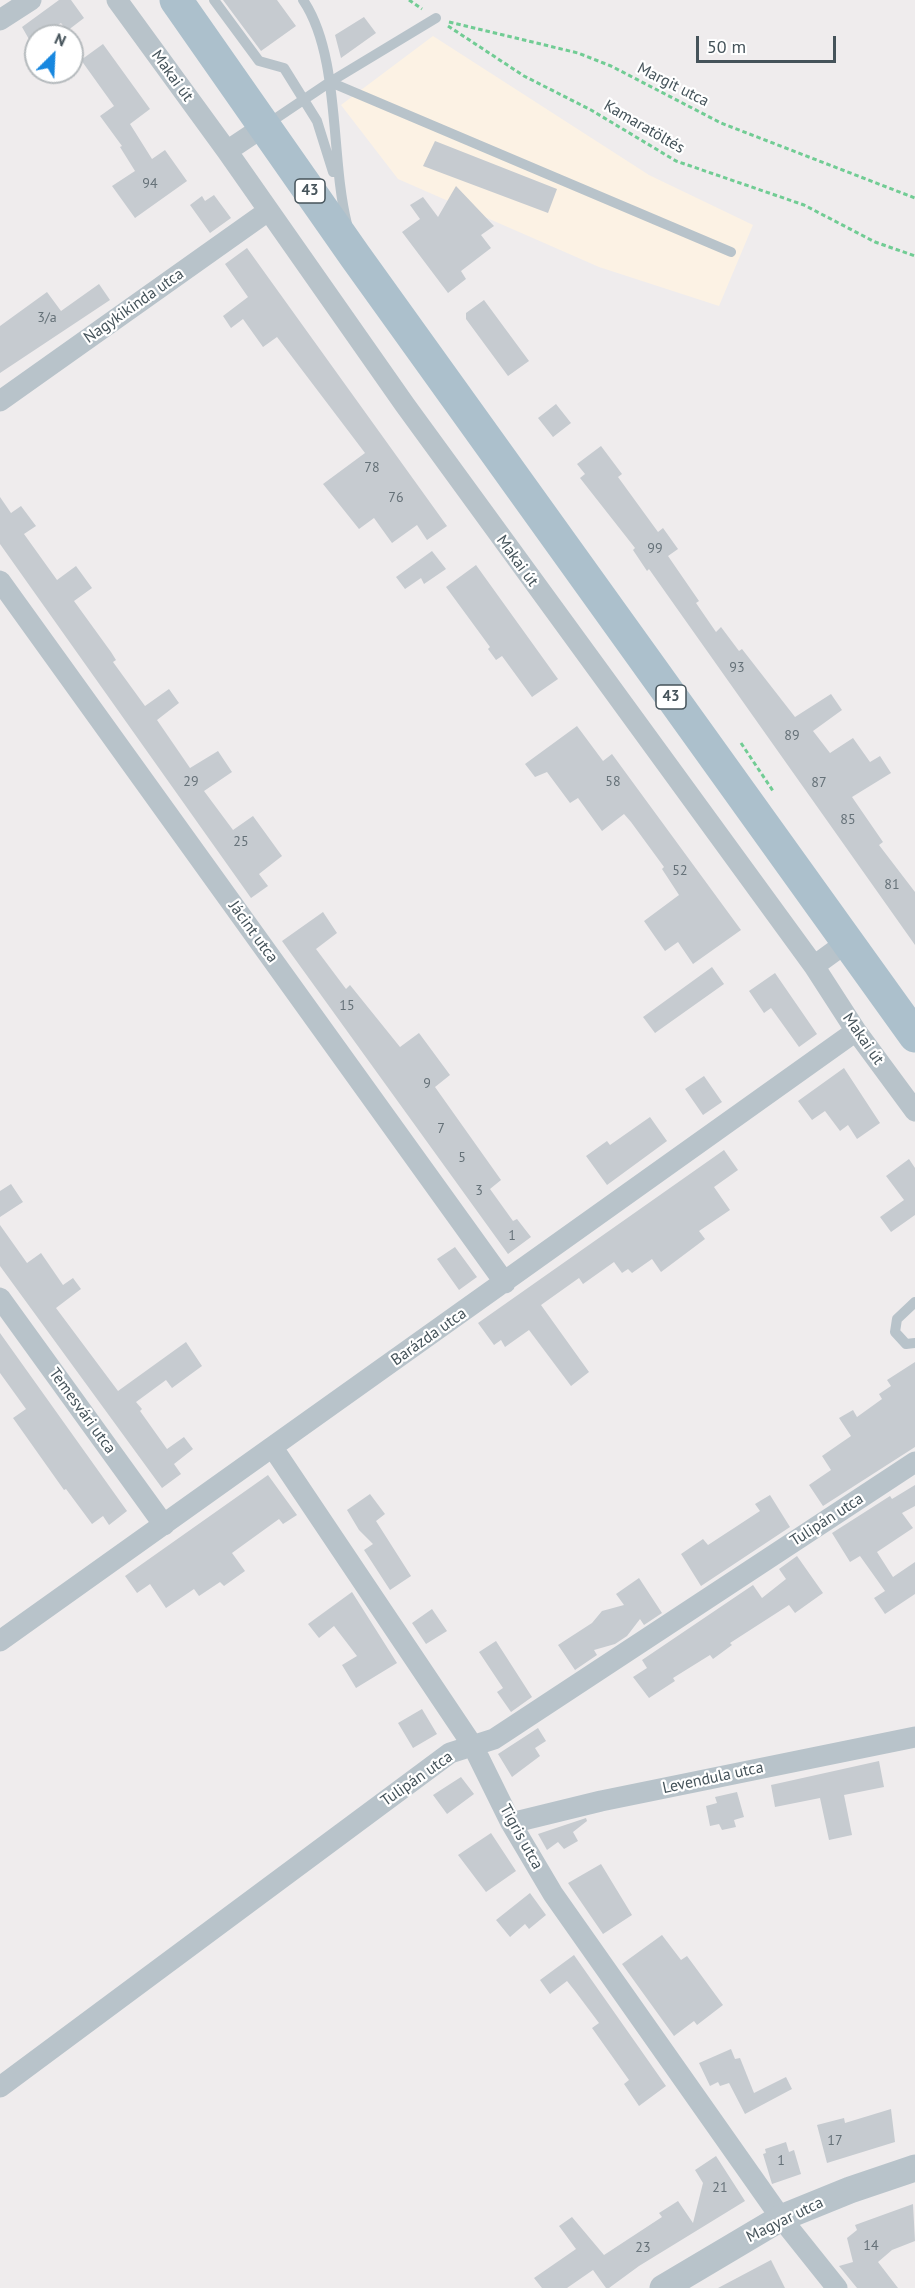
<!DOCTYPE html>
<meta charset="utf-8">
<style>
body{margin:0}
#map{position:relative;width:915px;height:2288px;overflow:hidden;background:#efeced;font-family:"PT Sans",sans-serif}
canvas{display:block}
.north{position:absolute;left:24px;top:24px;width:60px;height:60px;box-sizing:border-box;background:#fff;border:2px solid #b5babd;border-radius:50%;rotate:24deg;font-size:16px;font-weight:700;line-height:24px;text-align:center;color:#45535a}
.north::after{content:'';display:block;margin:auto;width:21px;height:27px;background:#1787df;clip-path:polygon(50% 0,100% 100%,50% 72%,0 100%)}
.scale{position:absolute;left:696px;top:36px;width:140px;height:27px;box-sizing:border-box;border:3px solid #45535a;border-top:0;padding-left:8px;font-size:18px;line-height:21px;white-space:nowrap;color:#45535a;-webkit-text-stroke:4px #fff;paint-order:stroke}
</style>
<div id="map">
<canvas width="915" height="2288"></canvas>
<div class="north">N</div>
<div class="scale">50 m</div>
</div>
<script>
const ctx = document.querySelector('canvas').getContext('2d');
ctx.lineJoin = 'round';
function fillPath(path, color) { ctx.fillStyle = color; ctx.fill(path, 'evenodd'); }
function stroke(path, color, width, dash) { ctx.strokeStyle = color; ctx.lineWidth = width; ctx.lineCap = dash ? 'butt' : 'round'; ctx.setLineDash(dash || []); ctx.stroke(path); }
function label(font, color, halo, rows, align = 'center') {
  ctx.font = font + ' "PT Sans",sans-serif'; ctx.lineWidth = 4.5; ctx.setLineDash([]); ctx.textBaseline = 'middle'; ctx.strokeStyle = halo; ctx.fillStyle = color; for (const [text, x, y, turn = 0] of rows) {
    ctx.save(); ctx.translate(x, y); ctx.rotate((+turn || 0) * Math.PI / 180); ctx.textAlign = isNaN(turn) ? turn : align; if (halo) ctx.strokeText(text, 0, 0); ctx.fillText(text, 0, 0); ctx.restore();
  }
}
const commercial = new Path2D(`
 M433,36L649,175L753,225L719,306L599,267L398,179L341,105Z`);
const building = new Path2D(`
 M59,0H71L84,18L67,31L61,23L30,41L22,27Z
 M223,0H277L296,26L261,51Z
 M364,17L376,33L341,58L335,35Z
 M103,44L150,109L130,124L152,159L165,150L187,181L135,218L112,186L135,171L120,147L122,146L100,116L114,106L81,60Z
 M435,141L557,189L548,213L423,166Z
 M456,186L494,226L481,235L491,248L461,271L466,279L448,293L402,232L420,219L410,205L423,197L438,217Z
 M214,195L231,218L210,233L190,205L202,196L205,201Z
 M247,248L447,526L427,540L417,525L392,543L374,518L359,529L323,484L365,453L277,337L263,347L243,319L231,328L223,316L248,297L225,264Z
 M99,284L110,300L0,373V326L47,292L61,311Z
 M484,300L529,361L508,376L466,319V313Z
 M556,404L571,423L553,437L538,418Z
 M601,446L622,474L618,477L658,532L663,528L678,549L668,556L699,601L696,603L716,632L721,627L739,651L742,649L795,717L831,694L842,710L813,731L830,753L853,738L870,762L880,756L891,773L852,797L883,842L879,845L915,892V945L649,569L647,571L633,550L635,548L580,478L585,474L577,464Z
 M0,497L11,513L21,506L36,526L24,534L57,580L76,566L92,588L74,601L111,652L116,660L113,662L145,706L169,689L179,703L157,720L190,768L218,751L232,772L204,791L233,830L253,816L282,856L259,874L268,886L251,898L0,544Z
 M432,551L446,569L424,584L421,578L405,589L396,577Z
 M476,565L558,679L532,697L502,656L496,660L488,649L490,647L446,587Z
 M577,726L603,761L612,754L741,930L693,964L678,942L665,951L644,921L679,895L662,869L664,867L631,822L624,814L602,831L578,798L570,803L547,772L535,777L525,764Z
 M323,912L337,933L316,949L346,989L350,985L400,1047L419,1033L450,1075L435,1087L501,1180L490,1189L513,1221L517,1219L531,1237L508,1254L282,941Z
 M712,967L724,984L655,1033L643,1017Z
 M775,973L817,1034L799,1047L771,1008L764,1013L749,991Z
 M844,1068L880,1123L857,1139L848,1125L840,1131L825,1111L812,1120L798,1101Z
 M704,1076L722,1102L703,1115L685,1089Z
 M650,1117L667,1141L607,1185L586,1156L607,1141L610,1145Z
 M724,1150L738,1170L714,1187L730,1210L699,1231L705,1239L661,1272L652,1259L632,1273L628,1269L622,1273L614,1262L583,1284L579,1278L541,1305L589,1372L571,1386L529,1330L505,1347L501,1340L494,1345L478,1323Z
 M909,1159L915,1168V1215L891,1232L880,1217L904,1200L886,1176Z
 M11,1184L23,1202L0,1217V1191Z
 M0,1225L27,1263L41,1253L63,1285L73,1278L81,1289L56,1308L118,1391L186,1342L202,1366L172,1388L166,1380L136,1402L142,1409L140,1411L167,1449L184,1437L193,1449L174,1464L181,1474L162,1488L0,1266Z
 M455,1247L477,1277L459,1290L437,1259Z
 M0,1333L127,1511L109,1525L103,1516L92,1524L66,1489L64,1490L13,1418L26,1409L0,1373Z
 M915,1362V1447L823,1506L809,1485L831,1470L822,1456L851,1436L839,1418L853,1410L857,1417L882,1399L879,1394L891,1386L887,1380Z
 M268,1475L297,1515L283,1524L279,1519L232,1553L245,1571L224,1586L220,1582L199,1596L194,1589L166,1608L150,1584L137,1593L125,1576Z
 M915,1485V1506L902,1513L913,1528L877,1552L893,1577L915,1562V1594L885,1614L874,1598L885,1591L860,1556L850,1562L832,1533L890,1496L892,1499Z
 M370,1494L385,1514L376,1521L411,1576L390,1590L364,1550L373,1544L359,1530L347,1510Z
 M770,1495L790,1527L701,1586L681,1554L703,1539L708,1545L760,1511L755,1504Z
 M797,1556L823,1593L795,1613L789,1605L730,1643L732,1645L713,1659L710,1655L673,1678L675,1681L649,1698L633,1677L647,1668L642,1660L753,1585L762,1598L786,1579L779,1569Z
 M639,1578L662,1613L644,1625L640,1619L627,1636L615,1644L594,1650L597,1655L575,1670L558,1645L592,1623L602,1611L624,1605L616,1594Z
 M352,1592L397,1663L356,1688L342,1665L357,1656L334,1626L319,1638L308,1624Z
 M432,1609L447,1631L426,1644L412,1623Z
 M496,1641L532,1697L511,1712L497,1692L503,1688L479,1652Z
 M422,1709L437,1734L413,1748L398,1723Z
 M538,1728L546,1741L535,1748L540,1756L512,1777L498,1754Z
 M879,1761L884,1787L844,1795L852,1835L829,1840L820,1798L775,1807L771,1785Z
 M461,1777L474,1794L447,1814L433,1795Z
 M737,1792L744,1817L734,1820L736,1827L722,1830L719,1824L710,1826L706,1806L717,1803L715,1797Z
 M586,1818L587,1821L573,1832L578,1841L564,1849L558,1842L547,1850L538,1834Z
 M491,1833L516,1871L486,1892L458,1855Z
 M601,1864L632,1915L603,1934L568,1883Z
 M530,1893L546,1915L529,1929L525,1924L510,1937L496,1920Z
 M662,1935L681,1960L687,1956L723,2005L697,2025L694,2021L674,2036L622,1964Z
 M574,1955L666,2086L639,2106L624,2084L629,2080L592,2028L599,2023L575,1991L567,1981L550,1994L540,1980Z
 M731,2049L735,2059L740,2058L754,2093L786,2077L792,2089L745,2114L729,2083L720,2086L718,2082L710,2086L699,2063Z
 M891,2109L895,2142L827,2163L817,2125L844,2118L845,2123Z
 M786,2142L789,2152L794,2150L801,2174L772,2184L763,2154L766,2153L765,2149Z
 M716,2156L745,2201L639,2266L609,2288H606L593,2270L567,2288H542L534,2278L576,2249L559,2226L572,2217L604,2255L662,2217L659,2213L678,2201L693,2223L703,2183L695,2170Z
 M913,2204L915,2241L892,2250L878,2262L898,2288H857L839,2266L853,2262L847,2238L857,2230L855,2225Z
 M771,2260L785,2288H718Z`);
const path = new Path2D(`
 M409,0L422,9
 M449,22L578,53L611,66L721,123L915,198
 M448,26L524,76L591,110L676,161L804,205L875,242L915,256
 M741,743L773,791`);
const service = new Path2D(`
 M214,0L259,61L284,68L317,121L333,172
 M303,0C341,56 330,157 347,224
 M330,82L731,252
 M266,125L330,82L436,18
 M915,1302L897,1319L895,1332L906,1344L915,1343`);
const minor = new Path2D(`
 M117,0L227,151L405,405L814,966L856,1031L915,1111
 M0,20L31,0
 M227,151L266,125
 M0,401L268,211
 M0,581L505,1283
 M814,966L847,942
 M0,1298L164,1525
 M273,1448L473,1746L511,1823L553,1894L781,2218L837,2288
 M0,1641L856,1031
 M511,1823L601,1801L915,1737
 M0,2087L450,1753L494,1739L915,1462`);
const tertiary = new Path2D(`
 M663,2288L781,2218L850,2190L915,2168`);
const primary = new Path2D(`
 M176,0L355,256L915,1036`);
const numberNames = [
 ["94",150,184],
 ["3/a",47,318],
 ["78",372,468],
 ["76",396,498],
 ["99",655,549],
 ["93",737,668],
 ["89",792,736],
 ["29",191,782],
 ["58",613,782],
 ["87",819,783],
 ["85",848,820],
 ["25",241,842],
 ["52",680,871],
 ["81",892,885],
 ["15",347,1006],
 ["9",427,1084],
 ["7",441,1129],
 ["5",462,1158],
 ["3",479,1191],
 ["1",512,1236],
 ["17",835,2141],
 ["1",781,2161],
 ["21",720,2188],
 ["14",871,2246],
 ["23",643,2248]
];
const shields = [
 [310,191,30],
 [671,697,30]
];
const shieldNames = [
 ["43",310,191],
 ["43",671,697]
];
const streetNames = [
 ["Makai út",172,76,54],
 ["Margit utca",673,85,27],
 ["Kamaratöltés",644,127,30],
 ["Nagykikinda utca",134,306,-35],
 ["Makai út",517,561,54],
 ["Jácint utca",253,932,54],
 ["Makai út",863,1039,55],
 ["Barázda utca",429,1337,-35],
 ["Temesvári utca",82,1411,54],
 ["Tulipán utca",827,1520,-33],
 ["Levendula utca",713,1778,-12],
 ["Tulipán utca",417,1779,-35],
 ["Tigris utca",521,1837,61],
 ["Magyar utca",785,2220,-26]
];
fillPath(commercial, '#fcf2e4');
fillPath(building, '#c6cbd0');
stroke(path, '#71cc94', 3, [4.5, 3]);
stroke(service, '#b8c3ca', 10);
stroke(minor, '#b8c3ca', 21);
stroke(tertiary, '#b8c3ca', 27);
stroke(primary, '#acc0cc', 33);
label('14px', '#657178', null, numberNames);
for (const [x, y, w] of shields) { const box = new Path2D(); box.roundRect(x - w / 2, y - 12, w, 24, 4.5); ctx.fillStyle = '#fff'; ctx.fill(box); stroke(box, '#45535a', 1.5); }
label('bold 15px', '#45535a', null, shieldNames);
label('16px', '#45535a', '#fff', streetNames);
</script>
